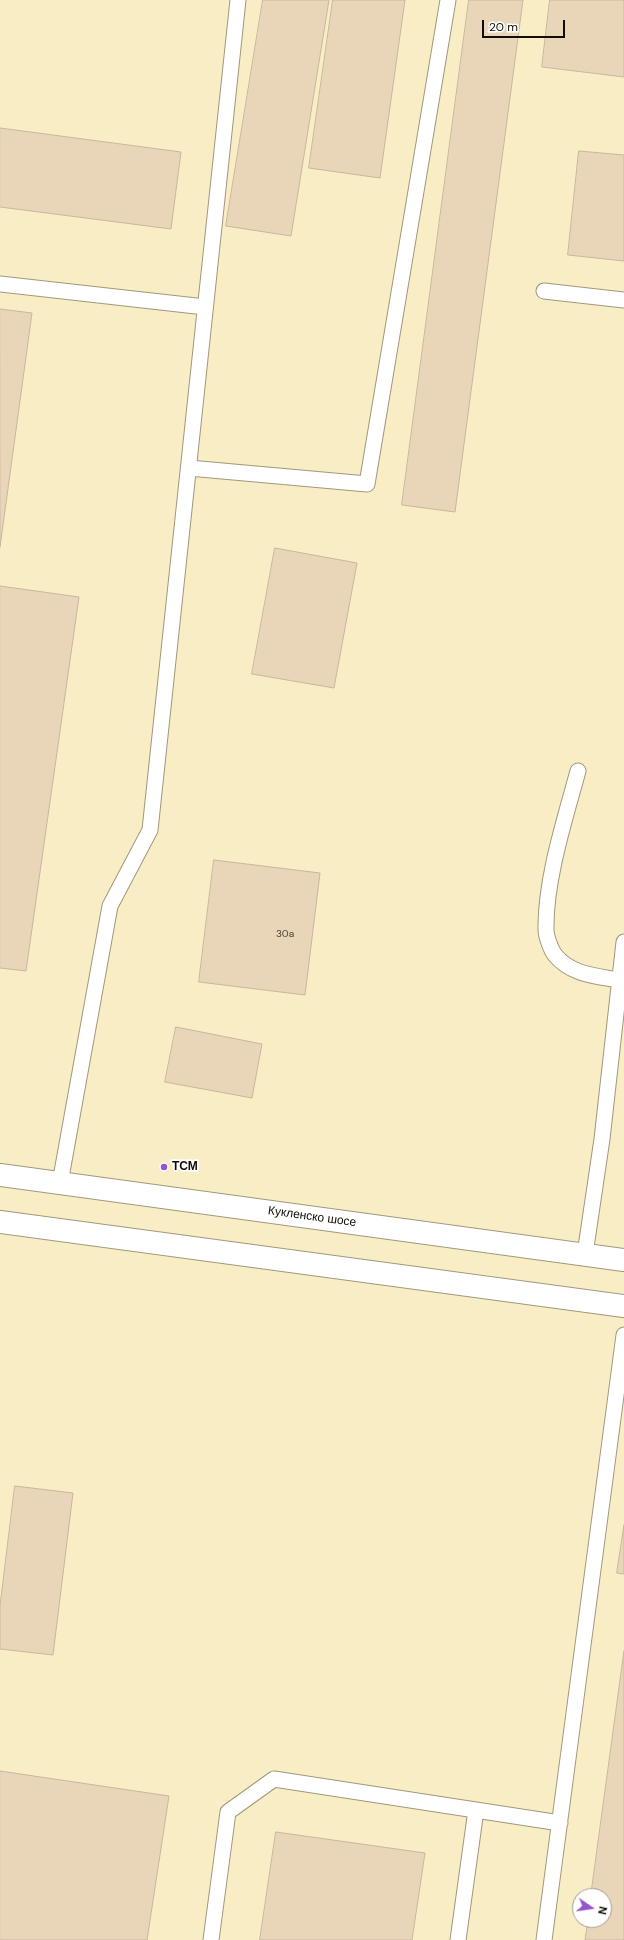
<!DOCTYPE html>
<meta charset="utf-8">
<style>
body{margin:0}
#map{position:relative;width:624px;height:1940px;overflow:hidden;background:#fef6dd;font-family:"DM Sans",sans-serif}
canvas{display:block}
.north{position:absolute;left:572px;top:1888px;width:40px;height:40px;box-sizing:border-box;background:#fff;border:1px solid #a09e9b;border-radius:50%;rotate:103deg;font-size:11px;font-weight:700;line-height:16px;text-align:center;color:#110d04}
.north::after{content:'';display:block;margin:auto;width:14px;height:18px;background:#9555cb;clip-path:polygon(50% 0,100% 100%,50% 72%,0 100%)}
.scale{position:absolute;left:482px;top:20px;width:83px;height:18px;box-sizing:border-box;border:2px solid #110d04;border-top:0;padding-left:5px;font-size:12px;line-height:14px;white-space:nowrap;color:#110d04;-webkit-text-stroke:3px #fff;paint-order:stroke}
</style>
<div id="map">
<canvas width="624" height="1940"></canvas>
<div class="north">N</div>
<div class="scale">20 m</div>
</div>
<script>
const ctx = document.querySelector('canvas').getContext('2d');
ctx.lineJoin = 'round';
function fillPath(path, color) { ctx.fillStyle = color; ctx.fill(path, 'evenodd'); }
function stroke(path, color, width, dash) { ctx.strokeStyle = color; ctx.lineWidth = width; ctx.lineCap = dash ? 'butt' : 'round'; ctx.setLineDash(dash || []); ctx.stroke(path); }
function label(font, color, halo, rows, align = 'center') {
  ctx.font = font + ' "DM Sans",sans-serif'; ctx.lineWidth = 3.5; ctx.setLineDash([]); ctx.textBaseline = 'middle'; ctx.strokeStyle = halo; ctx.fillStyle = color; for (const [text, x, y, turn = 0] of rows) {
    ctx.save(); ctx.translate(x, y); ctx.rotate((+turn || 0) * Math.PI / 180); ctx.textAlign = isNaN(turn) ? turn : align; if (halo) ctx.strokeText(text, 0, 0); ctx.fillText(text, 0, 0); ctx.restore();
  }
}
const built = new Path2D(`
 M0,0H624V1940H0ZM580,1896H604V1920H580Z`);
const building = new Path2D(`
 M263,0H329L291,236L226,226Z
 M333,0H405L380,178L309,168Z
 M469,0H523L455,512L402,505Z
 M550,0H624V77L542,67Z
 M0,128L181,152L171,229L0,207Z
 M579,151L624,155V261L568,255Z
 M0,309L32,313L0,547Z
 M275,548L357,563L334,688L252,674Z
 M0,586L79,597L26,971L0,968Z
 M214,860L320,873L305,995L199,982Z
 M176,1027L262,1044L252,1098L165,1082Z
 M15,1486L73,1493L53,1655L0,1649V1606Z
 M624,1525V1574L617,1573Z
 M624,1651V1940H585L588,1920H604V1896H591Z
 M0,1771L169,1796L147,1940H0Z
 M276,1832L425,1853L412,1940H260Z`);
const service = new Path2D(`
 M0,284L205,307
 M544,291L624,300
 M189,468L367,484L448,0
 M578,771C565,819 545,880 546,930C546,936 551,950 555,955C571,975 597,976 619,980
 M60,1183L110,906L150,830L238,0
 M585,1254L602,1139L624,942
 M211,1940L228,1812L274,1779L560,1823
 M458,1940L476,1810
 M544,1940L624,1335`);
const secondary = new Path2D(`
 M0,1175L624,1260
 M0,1222L624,1306`);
const markers = [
 [164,1167,4,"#9555cb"]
];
const numberNames = [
 ["30a",285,934]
];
const poiNames = [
 ["ТСМ",172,1167]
];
const streetNames = [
 ["Кукленско шосе",312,1217,8]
];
fillPath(built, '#f9edc5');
fillPath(building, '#e9d6b9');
stroke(building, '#cab79c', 1);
stroke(service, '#a1987b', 17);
stroke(secondary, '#a1987b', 24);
stroke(service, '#fff', 15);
stroke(secondary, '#fff', 22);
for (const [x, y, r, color] of markers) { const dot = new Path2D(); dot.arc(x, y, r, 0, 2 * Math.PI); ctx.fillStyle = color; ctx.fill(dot); stroke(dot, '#fff', 1.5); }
label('10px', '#473f31', null, numberNames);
label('bold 12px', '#110d04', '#fff', poiNames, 'left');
label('12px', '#110d04', '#fff', streetNames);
</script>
